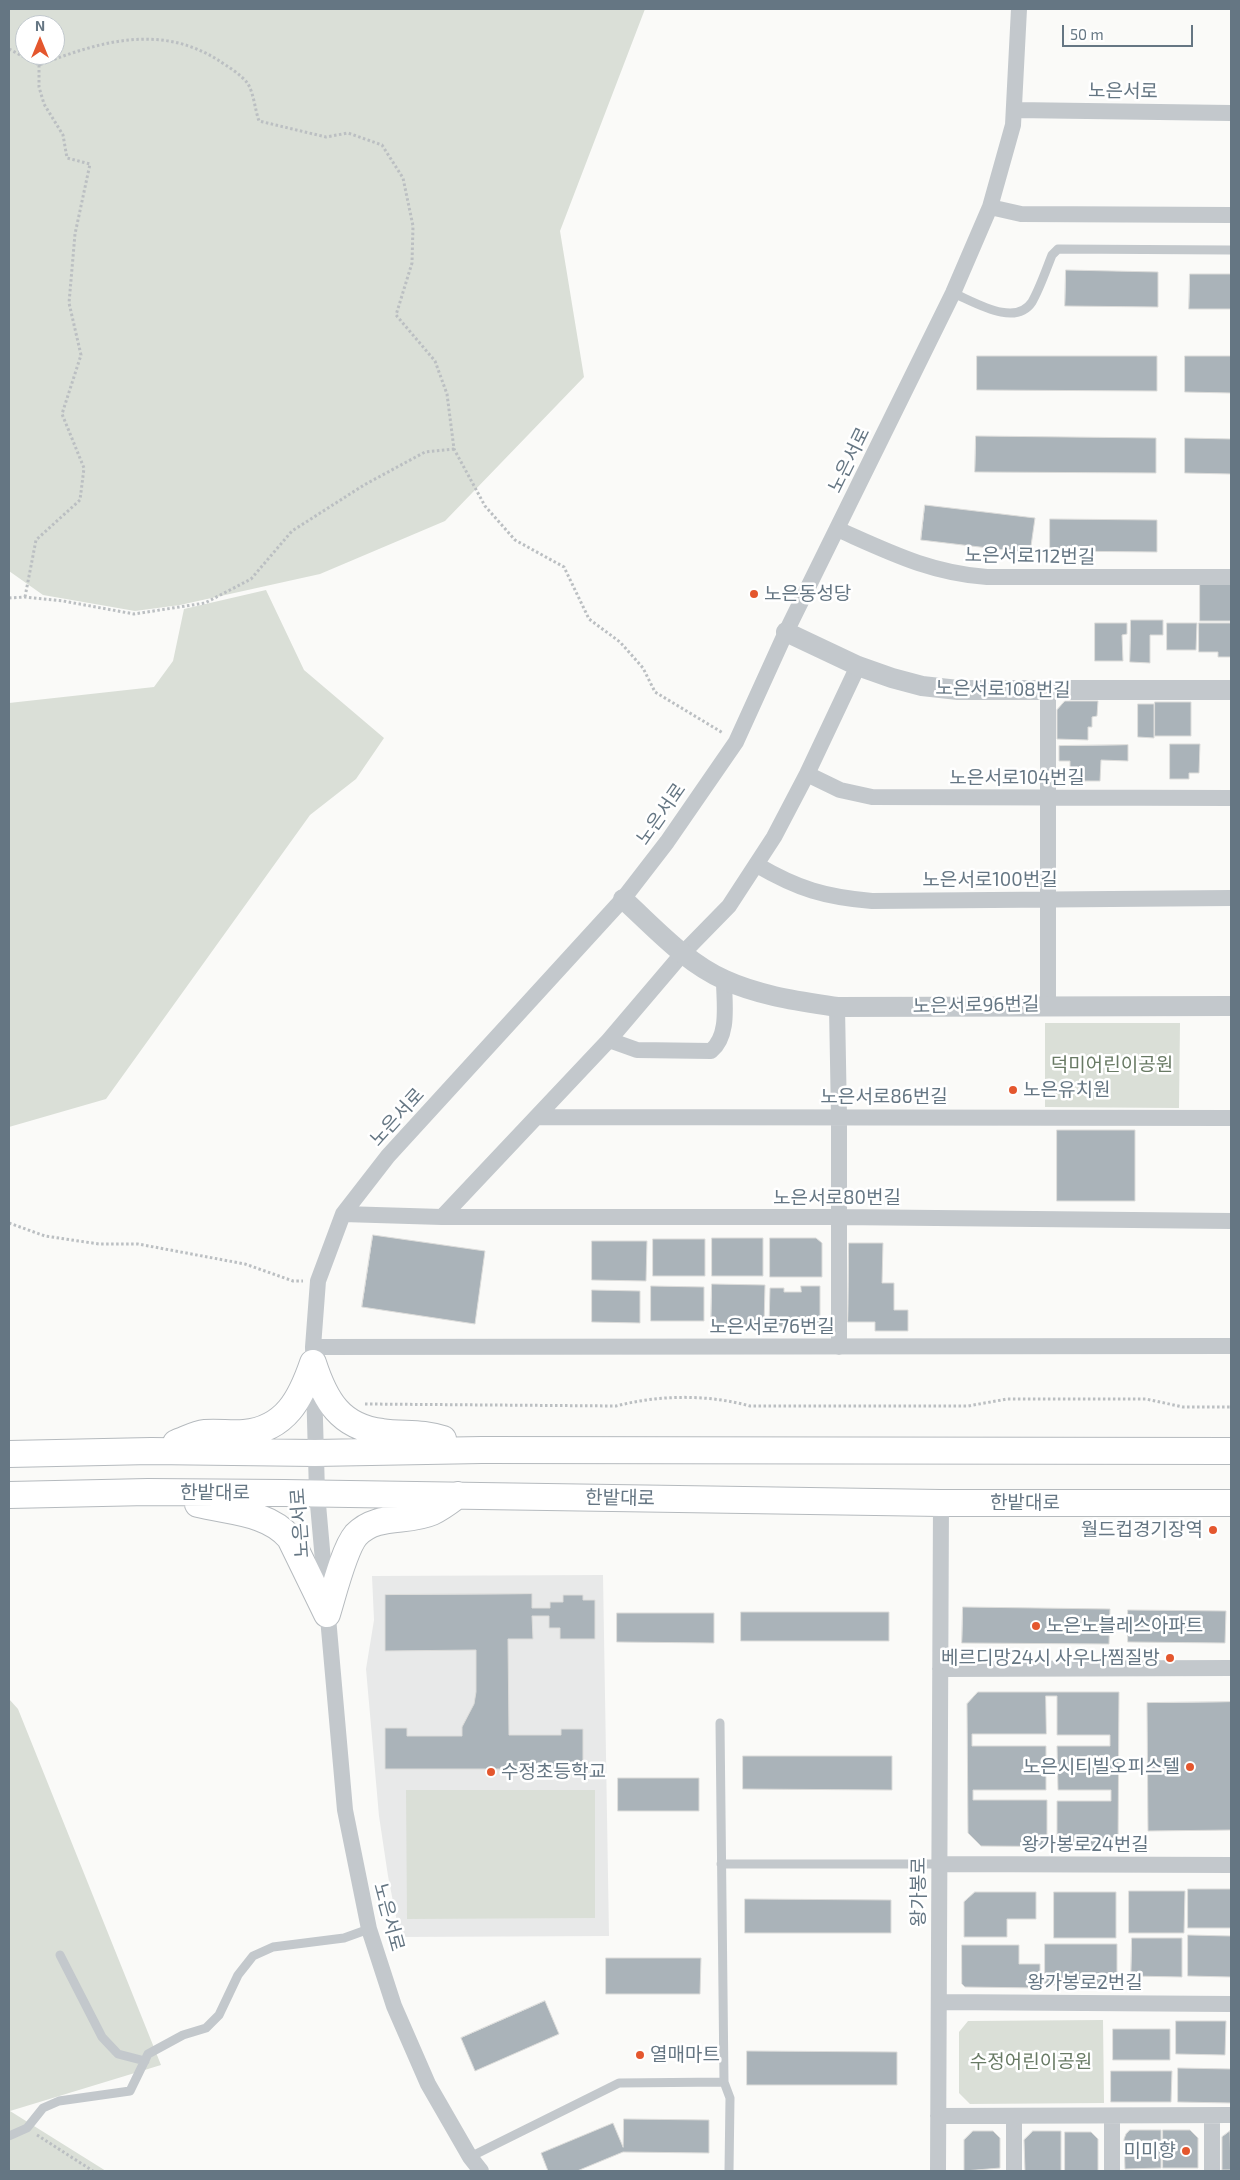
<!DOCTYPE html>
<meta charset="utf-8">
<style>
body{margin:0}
#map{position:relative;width:1240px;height:2180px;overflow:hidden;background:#fafaf8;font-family:"Exo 2",sans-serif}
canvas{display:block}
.frame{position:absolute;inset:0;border:10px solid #657683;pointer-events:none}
.north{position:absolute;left:15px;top:15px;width:50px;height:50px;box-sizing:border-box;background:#fff;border:1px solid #c1c8cd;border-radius:50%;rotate:0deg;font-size:14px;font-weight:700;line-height:20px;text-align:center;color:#657683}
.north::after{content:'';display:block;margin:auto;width:18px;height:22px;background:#e4572e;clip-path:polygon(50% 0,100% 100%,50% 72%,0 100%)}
.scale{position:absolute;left:1062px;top:25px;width:131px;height:22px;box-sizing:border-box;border:2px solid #657683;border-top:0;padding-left:6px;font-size:15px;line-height:18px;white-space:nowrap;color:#657683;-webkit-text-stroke:4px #fff;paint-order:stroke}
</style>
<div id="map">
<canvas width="1240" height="2180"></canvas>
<div class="frame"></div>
<div class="north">N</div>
<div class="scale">50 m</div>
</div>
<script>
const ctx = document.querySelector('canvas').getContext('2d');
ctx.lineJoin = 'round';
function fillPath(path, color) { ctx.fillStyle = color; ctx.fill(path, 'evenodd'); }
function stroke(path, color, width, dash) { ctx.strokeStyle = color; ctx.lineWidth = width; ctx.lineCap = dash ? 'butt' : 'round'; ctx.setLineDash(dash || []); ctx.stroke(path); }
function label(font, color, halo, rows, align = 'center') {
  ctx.font = font + ' "Exo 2","Noto Sans KR",sans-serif'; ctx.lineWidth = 5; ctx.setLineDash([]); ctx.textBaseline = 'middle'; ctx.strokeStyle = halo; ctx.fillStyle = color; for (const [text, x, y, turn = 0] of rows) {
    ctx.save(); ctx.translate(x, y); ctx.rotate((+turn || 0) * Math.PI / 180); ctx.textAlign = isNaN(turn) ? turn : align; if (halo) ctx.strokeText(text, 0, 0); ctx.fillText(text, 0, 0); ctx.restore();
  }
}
const built = new Path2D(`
 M603,1575L609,1936L400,1937L388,1876L379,1816L366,1669L374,1620L372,1576Z`);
const green = new Path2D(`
 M9,9H645L560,231L584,377L445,521L320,574L180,605L135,611L43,595L9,571ZM25,25H55V55H25Z
 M266,590L304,670L384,738L356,779L310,815L106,1099L9,1127V703L154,687L173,661L184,609Z
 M1045,1023H1180L1179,1108L1045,1107Z
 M9,1699L18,1709L161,2065L10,2111L106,2171H9Z
 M406,1790H595V1918L407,1919Z
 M1103,2020L1104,2103L970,2104L959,2093V2032L968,2021Z`);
const building = new Path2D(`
 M1066,270L1158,272V307L1065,306Z
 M1190,274H1231V309H1189Z
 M977,356H1157V391L977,390Z
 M1185,356H1231V393L1185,392Z
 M976,436L1156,438V473L975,472Z
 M1185,438L1231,439V474L1185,473Z
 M925,505L1035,518L1030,553L921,540Z
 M1050,519L1157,520V552L1050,551Z
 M1200,583H1231V621H1200Z
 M1131,620H1163V635H1150V663L1130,662Z
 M1095,623H1127V634L1122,635L1123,661H1095Z
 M1167,623H1197L1196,650H1167Z
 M1199,623H1231V657H1218V652H1199Z
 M1065,701H1098L1097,716L1092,717V727H1088V740L1057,739V710Z
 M1155,702H1191V736H1155Z
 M1138,704H1154V738L1138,737Z
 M1170,744H1200L1199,773H1189V779H1170Z
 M1128,745V761L1101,760L1100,781H1070V761H1059V746Z
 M1057,1130H1135V1201H1057Z
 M373,1235L485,1251L475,1324L362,1307Z
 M712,1238H763V1276H712Z
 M770,1238H816L822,1243V1277H770Z
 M653,1239H705V1276H653Z
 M592,1241H647L646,1281L592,1280Z
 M849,1243H883L882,1283H894V1310H908V1331H875V1322H848Z
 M712,1284L765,1285L764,1326L711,1325Z
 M651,1286L704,1287V1321H651Z
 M801,1286H820V1321L815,1327L769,1326L770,1288H784V1292H801Z
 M592,1290L640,1291V1323L592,1322Z
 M532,1594V1608H550V1602H563V1595H583V1600H595V1639H560V1628H549V1616H532L533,1639H508L509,1735H561V1729H583V1769H385V1728H407V1736H462V1727L474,1704L476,1692V1650L385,1651V1595Z
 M963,1607L1110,1609L1109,1644L962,1643Z
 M1128,1610L1226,1611L1225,1643L1128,1642Z
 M741,1612H889V1641H741Z
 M617,1613H714V1643L617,1642Z
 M978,1692H1119L1118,1847L981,1846L968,1833L967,1704ZM1046,1696H1057V1735H1110V1746H1057L1058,1790H1111V1801H1057V1841H1047V1800H973V1790H1046V1746H972V1734H1046Z
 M1231,1702V1830L1148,1831L1147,1703Z
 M743,1756H892V1790L743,1789Z
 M618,1778H699V1811H618Z
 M1188,1889H1231V1928H1188Z
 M1129,1891H1185L1184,1933H1129Z
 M975,1892H1036V1919H1007V1937H964V1902Z
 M1054,1892H1116V1938H1054Z
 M745,1899L891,1900V1933H745Z
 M1188,1935L1231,1936V1977L1188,1976Z
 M1132,1938H1182V1977L1131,1976Z
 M1045,1944H1117V1985H1045Z
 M962,1945H1019V1964H1040V1988L965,1987L962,1984Z
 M606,1958H701L700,1994H606Z
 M545,2001L559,2034L475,2071L461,2038Z
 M1176,2021H1226L1225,2055L1176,2054Z
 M1113,2029H1170V2060H1113Z
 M747,2051L897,2052V2085H747Z
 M1178,2068L1231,2069V2103L1178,2102Z
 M1111,2071H1172L1171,2102H1111Z
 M624,2119L709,2120V2153L623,2152L577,2171H548L541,2153L613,2123L623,2147Z
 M1130,2130H1161V2168L1125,2169L1124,2139L1126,2134Z
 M1163,2130H1190L1198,2138V2168H1163Z
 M973,2131H993L1000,2138V2168L964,2171V2140Z
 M1033,2131H1061V2171H1025L1024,2140Z
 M1230,2131L1231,2170H1222V2137Z
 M1065,2132H1091L1098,2139V2171H1065Z`);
const path = new Path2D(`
 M9,49L39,65C99,42 159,23 218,60C227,66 242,75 248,84C254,94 255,110 259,121L326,137L348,133L382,145L403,178L413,226L412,263L396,315L435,361L447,394L454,449L485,506L515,540L564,567L589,619L620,642L643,668L655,692L723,733
 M25,597L36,540L80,500L84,468L62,414L81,355L69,303L75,234L90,164L67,158L63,135L44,104L39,87V65
 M9,598L25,597L63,601L134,614L205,603L251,579L292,531L364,485L425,452L454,449
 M9,1223L45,1236L99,1244H138L245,1264L293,1281H303
 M365,1404L616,1406C659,1395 706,1394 750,1406H968L1007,1399H1146L1183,1407H1231
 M37,2135L93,2171`);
const service = new Path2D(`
 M953,293C973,301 1015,328 1032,302C1040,288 1046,270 1052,255L1058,249L1231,250
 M721,1864H939
 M60,1955L102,2037L118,2054L145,2061
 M724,2082L730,2098L729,2171
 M9,2136L27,2128L43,2108L59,2101L130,2091L148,2054L183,2035L206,2028L219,2015L238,1975L253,1956L273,1947L344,1938L369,1929
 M470,2157L619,2083L724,2082L720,1723`);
const minor = new Path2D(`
 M1015,110L1231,113
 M990,207L1021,214L1231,215
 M837,529C889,552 930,573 987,577H1231
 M807,774L840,790L872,797L1231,798
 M757,865C798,889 825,897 872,901L1231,898
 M1048,1004V690
 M837,1007L839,1117V1347
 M609,1040L637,1050L711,1051C730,1035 724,1003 724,980
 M537,1117L1231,1118
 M343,1214L442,1217H838L1231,1221
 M442,1217L609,1040L683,953L729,906L774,837L807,774L858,666
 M313,1347L1231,1346
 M940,1669L1231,1668
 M939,1864L1231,1865
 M939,2002L1231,2004
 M938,2116L1231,2115
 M1112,2116V2171
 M481,2171L470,2157L428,2084L394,2006L369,1929L345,1810L317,1493L313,1347L318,1281L343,1214L388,1156L623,899L667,842L736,742L786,632L953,293L990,207L1013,125L1019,9
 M938,2171L941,1503
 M1014,2171V2116
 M1212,2171V2116`);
const tertiary = new Path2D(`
 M786,632L858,666L892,678L922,686L958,690H1231
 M623,899C654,927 686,963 725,980C760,996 799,1001 837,1007L1231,1006`);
const primary = new Path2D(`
 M313,1363C325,1400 340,1427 382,1432C403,1435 423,1432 443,1439
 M176,1443C185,1440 195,1434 205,1433C218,1432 231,1434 244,1433C286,1429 301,1398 313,1363
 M9,1454L151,1451L315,1453L482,1450L1231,1451
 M9,1495L148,1492L284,1493L941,1503H1231
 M198,1504C230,1512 268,1512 290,1538L327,1614
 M327,1614C333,1595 344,1549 356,1535C377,1513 407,1523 432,1512C441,1508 450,1501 458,1495`);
const markers = [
 [754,594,5,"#e4572e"],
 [1013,1090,5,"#e4572e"],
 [1213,1530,5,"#e4572e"],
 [1036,1626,5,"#e4572e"],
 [1170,1658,5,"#e4572e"],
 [1190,1767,5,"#e4572e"],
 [491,1772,5,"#e4572e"],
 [640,2055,5,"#e4572e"],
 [1186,2151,5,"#e4572e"]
];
const streetNames = [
 ["노은서로",1123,91,1],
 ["노은서로",849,460,-64],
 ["노은서로112번길",1030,556,1],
 ["노은서로108번길",1003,689,1],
 ["노은서로104번길",1017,778],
 ["노은서로",661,814,-55],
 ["노은서로100번길",990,880],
 ["노은서로96번길",976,1005,-1],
 ["노은서로86번길",884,1097],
 ["노은서로",397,1117,-48],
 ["노은서로80번길",837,1198],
 ["노은서로76번길",772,1327],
 ["한밭대로",215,1493],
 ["한밭대로",620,1498,1],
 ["한밭대로",1025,1503],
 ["노은서로",300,1523,-94],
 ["왕가봉로24번길",1085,1845],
 ["왕가봉로",919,1892,-90],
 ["노은서로",389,1917,75],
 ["왕가봉로2번길",1085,1983]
];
const poiNames = [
 ["노은동성당",764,594],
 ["노은유치원",1023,1090],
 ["월드컵경기장역",1203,1530,"right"],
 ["노은노블레스아파트",1046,1626],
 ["베르디망24시 사우나찜질방",1160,1658,"right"],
 ["노은시티빌오피스텔",1180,1767,"right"],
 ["수정초등학교",501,1772],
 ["열매마트",650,2055],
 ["미미향",1176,2151,"right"]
];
const parkNames = [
 ["덕미어린이공원",1112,1065],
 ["수정어린이공원",1031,2062]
];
fillPath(built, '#e8e9e9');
fillPath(green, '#dadfd7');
fillPath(building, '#aab3b9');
stroke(building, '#dcdcda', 1);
stroke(primary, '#b5babe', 28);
stroke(path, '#bbbfc2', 3, [2.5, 2.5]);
stroke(service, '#c3c8cc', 9);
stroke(minor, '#c3c8cc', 16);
stroke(tertiary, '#c3c8cc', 20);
stroke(primary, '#fff', 26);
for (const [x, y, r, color] of markers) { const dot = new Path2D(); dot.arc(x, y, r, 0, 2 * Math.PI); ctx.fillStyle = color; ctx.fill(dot); stroke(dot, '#fff', 2); }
label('19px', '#657683', '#fff', streetNames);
label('19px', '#657683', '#fff', poiNames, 'left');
label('19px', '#687a64', '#fff', parkNames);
</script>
